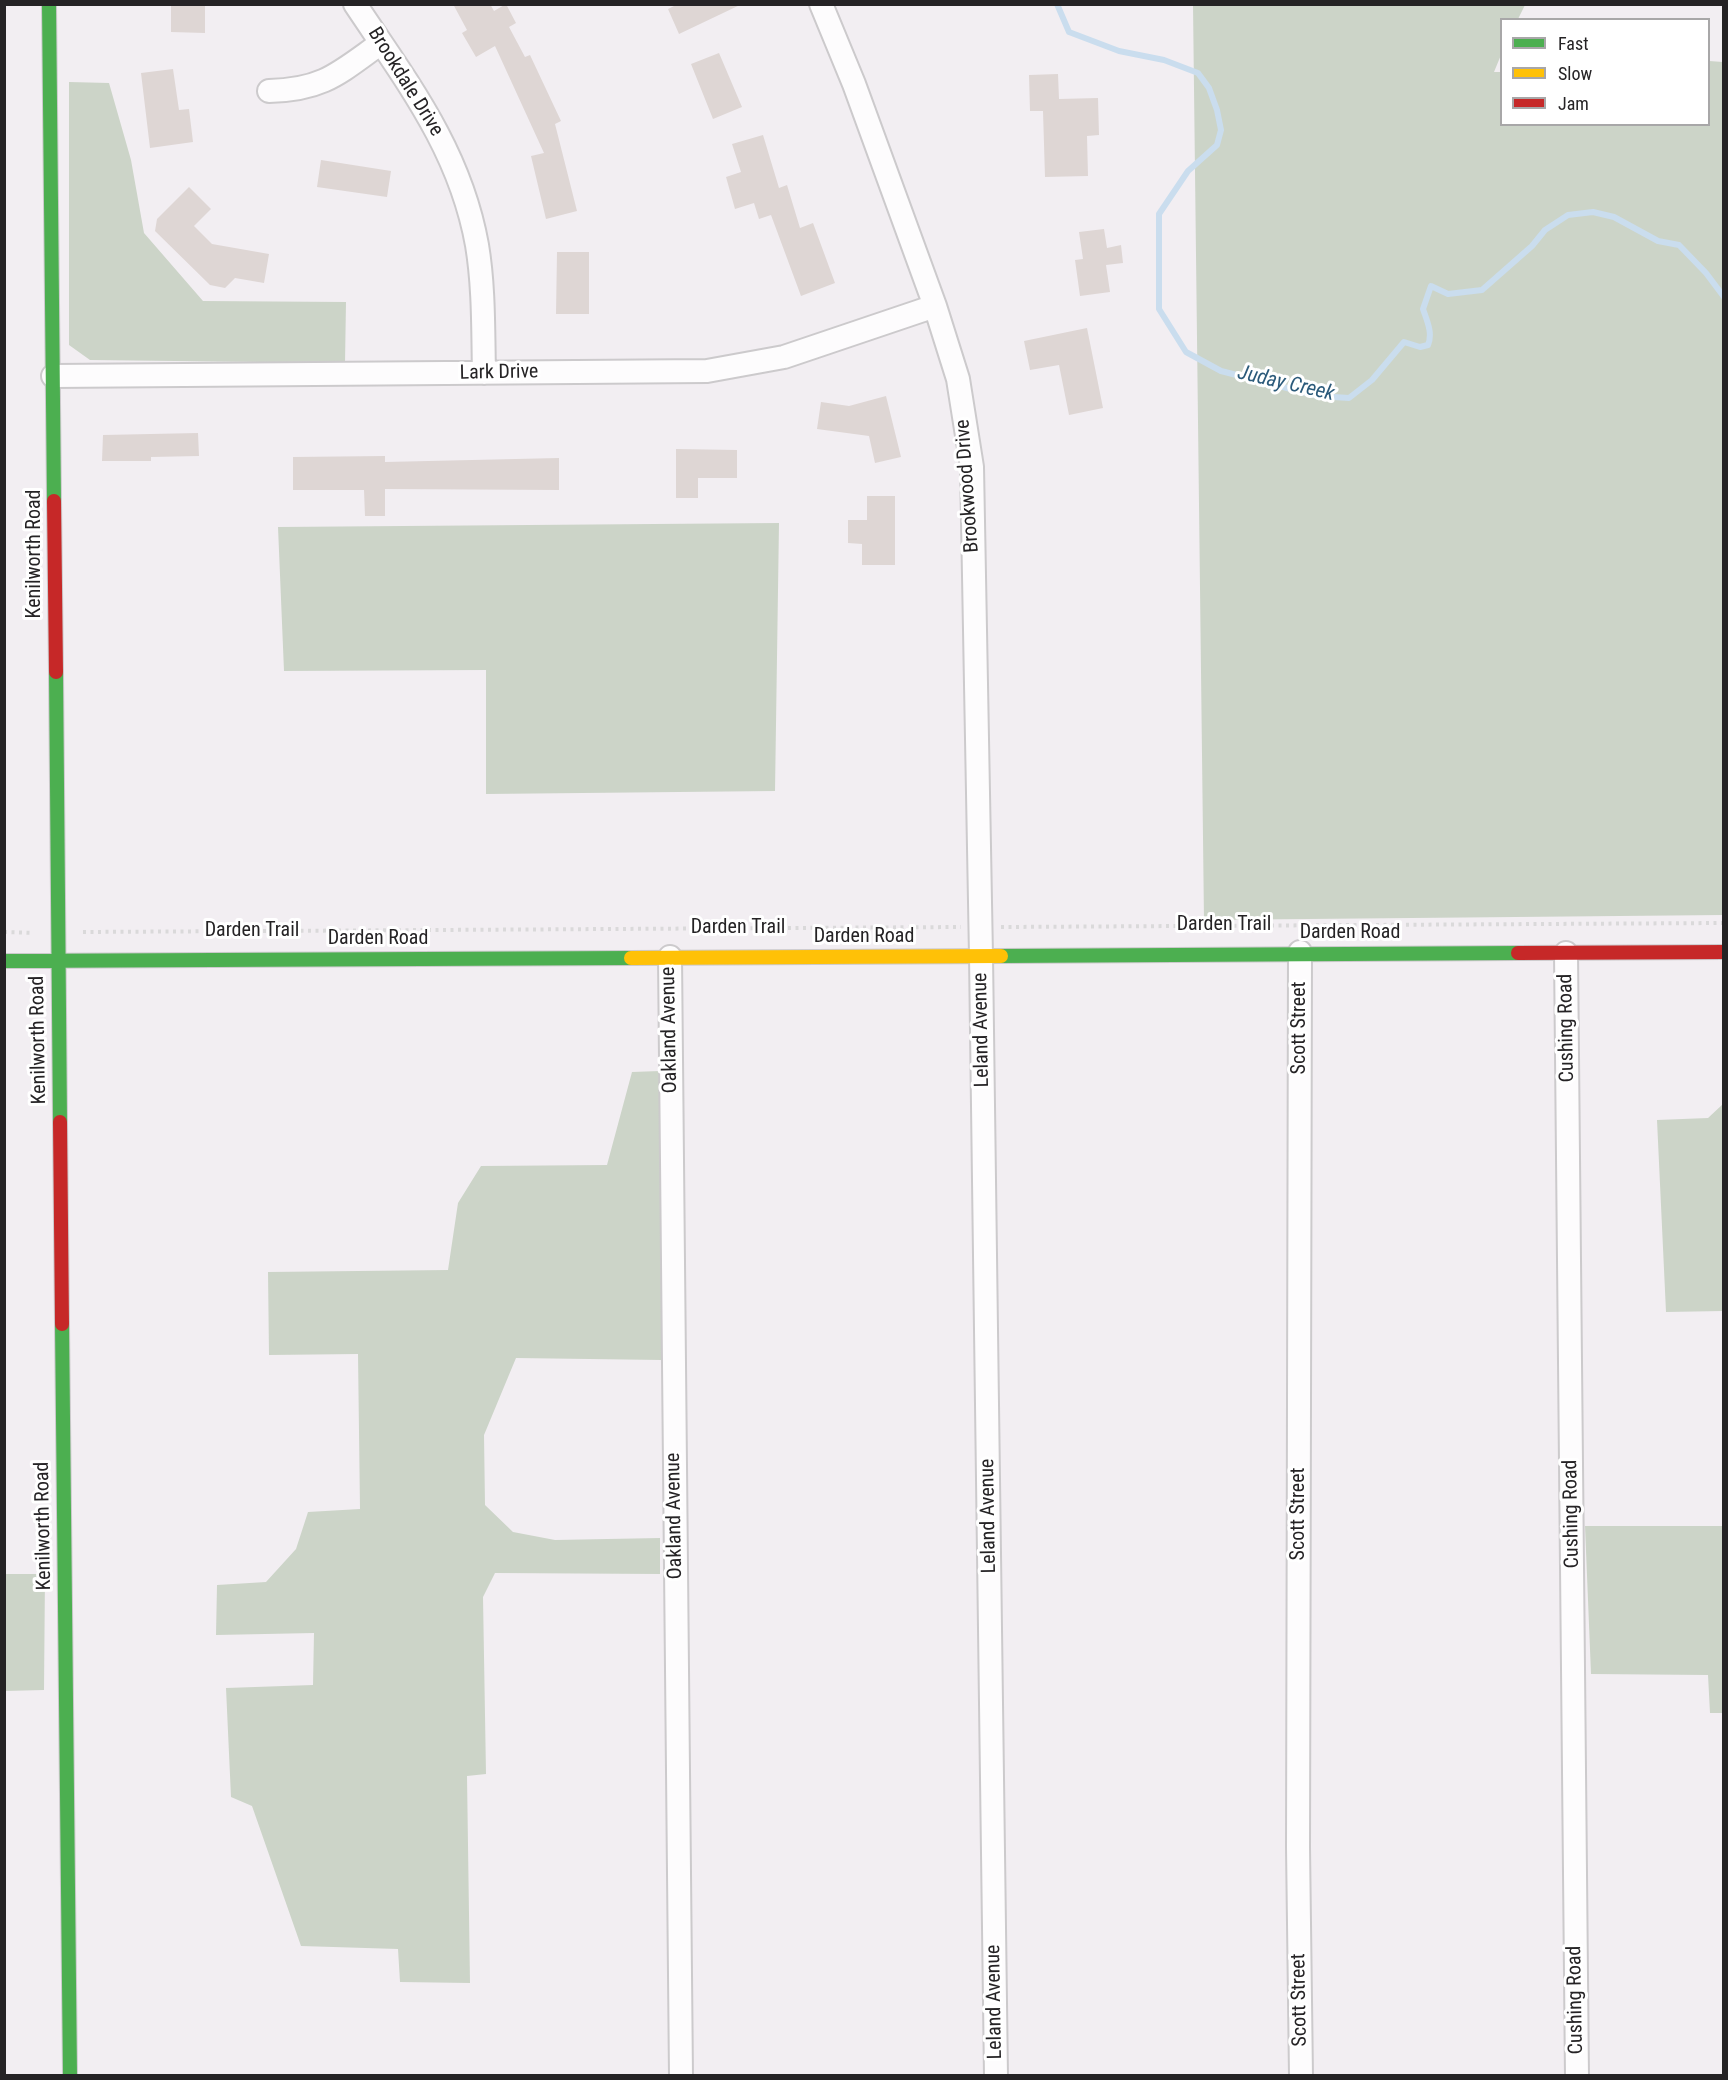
<!DOCTYPE html>
<style>
body{margin:0}
#map{position:relative;width:1728px;height:2080px;overflow:hidden;background:#f2eef2;font-family:"Roboto Condensed",sans-serif}
canvas{display:block}
.frame{position:absolute;inset:0;border:6px solid #252325;pointer-events:none}
.legend{position:absolute;left:1500px;top:18px;width:210px;height:108px;box-sizing:border-box;background:#fff;border:2px solid #a8a7a8;margin:0;padding:8px 10px;list-style:none;font-size:18px;color:#252325}
.legend li{display:flex;align-items:center;gap:12px;height:30px}
.legend b{width:30px;border:2px solid #a8a7a8}
</style>
<div id="map">
<canvas width="1728" height="2080"></canvas>
<div class="frame"></div>
<ul class="legend">
<li><b style="height:8px;background:#4caf50"></b>Fast</li>
<li><b style="height:8px;background:#ffc107"></b>Slow</li>
<li><b style="height:8px;background:#c62828"></b>Jam</li>
</ul>
</div>
<script>
const ctx = document.querySelector('canvas').getContext('2d');
ctx.lineJoin = 'round';
function fillPath(path, color) { ctx.fillStyle = color; ctx.fill(path, 'evenodd'); }
function stroke(path, color, width, dash) { ctx.strokeStyle = color; ctx.lineWidth = width; ctx.lineCap = dash ? 'butt' : 'round'; ctx.setLineDash(dash || []); ctx.stroke(path); }
function label(font, color, halo, rows, align = 'center') {
  ctx.font = font + ' "Roboto Condensed",sans-serif'; ctx.lineWidth = 6; ctx.setLineDash([]); ctx.textBaseline = 'middle'; ctx.strokeStyle = halo; ctx.fillStyle = color; for (const [text, x, y, turn = 0] of rows) {
    ctx.save(); ctx.translate(x, y); ctx.rotate((+turn || 0) * Math.PI / 180); ctx.textAlign = isNaN(turn) ? turn : align; if (halo) ctx.strokeText(text, 0, 0); ctx.fillText(text, 0, 0); ctx.restore();
  }
}
const forest = new Path2D(`
 M1193,5H1525L1518,19L1502,20L1501,55L1494,72H1501L1502,124H1708L1709,61L1723,62V915L1204,920Z
 M69,82L109,83L131,160L144,233L203,301L346,302L345,363L90,360L69,345Z
 M779,523L775,791L486,794V670L284,671L278,527Z
 M660,1071L662,1360L516,1358L484,1435L485,1505L513,1532L555,1540L660,1538V1574L495,1573L483,1597L486,1774L467,1776L470,1983L400,1982L398,1949L301,1946L252,1806L231,1797L226,1688L313,1685L314,1633L216,1635L217,1585L266,1582L296,1549L308,1512L360,1509L358,1354L269,1355L268,1272L448,1270L458,1203L481,1166L607,1165L632,1072Z
 M1723,1104V1311L1666,1312L1657,1120L1708,1118Z
 M1585,1526H1723V1713H1710L1708,1675L1591,1674Z
 M4,1574H45L44,1690L5,1691Z`);
const stream = new Path2D(`
 M1057,4L1069,32L1119,51L1164,60L1198,73L1209,88L1217,110L1221,130L1217,145L1188,171L1159,214V309L1186,352L1221,371L1318,396L1349,398L1372,380L1404,342L1420,347L1428,345C1433,333 1427,321 1423,309L1431,286L1448,294L1482,290L1532,246L1545,230L1568,215L1593,212L1614,217L1658,241L1679,245L1706,273L1724,297`);
const building = new Path2D(`
 M171,4H205V33L171,32Z
 M453,4H490L494,11L506,4L516,23L509,27L525,57L530,55L561,121L555,124L577,211L546,219L531,156L544,153L495,46L476,57L462,33L467,30Z
 M678,4H742L679,34L668,9Z
 M719,53L742,107L713,119L691,64Z
 M173,69L179,110L189,109L193,142L150,148L141,73Z
 M1058,74L1059,99L1098,98L1099,135L1087,136L1088,176L1045,177L1043,111H1030L1029,75Z
 M763,135L779,188L787,185L800,228L813,223L835,283L801,296L771,215L759,219L754,203L735,209L726,177L741,172L732,144Z
 M321,160L391,171L387,197L317,187Z
 M189,187L211,209L194,226L212,244L269,254L264,283L235,278L225,288L210,285L155,231L157,219Z
 M1104,229L1107,248L1121,245L1123,263L1106,265L1110,292L1080,296L1075,260L1083,259L1079,232Z
 M557,252H589V314H556Z
 M1087,328L1103,408L1069,415L1059,365L1030,370L1024,341Z
 M886,396L901,457L875,463L869,436L817,429L821,402L849,406Z
 M198,433L199,456L151,457V461H102L103,435Z
 M676,449L737,450V478H698V498H676Z
 M385,456V462L559,458V490L385,489V516H365L364,490H293V457Z
 M867,496H895V565H862V544L848,543V520H867Z`);
const path = new Path2D(`
 M1001,927L1724,923
 M4,932L34,933
 M83,932L961,927`);
const street = new Path2D(`
 M355,4C407,82 460,150 477,245C484,287 483,330 484,373
 M821,4L854,84L935,306L958,379L972,467L981,956L996,2076
 M269,91C323,90 339,73 381,43
 M53,376L707,371L784,357L935,306
 M1300,952L1298,1847L1301,2076
 M1566,953L1577,2076
 M670,957L681,2076`);
const fast = new Path2D(`
 M49,4L54,501
 M56,672L60,1122
 M1001,956L1518,953
 M4,961L631,958
 M62,1324L70,2076`);
const slow = new Path2D(`
 M631,958L1001,956`);
const jam = new Path2D(`
 M54,501L56,672
 M1518,953L1724,952
 M60,1122L62,1324`);
const streetNames = [
 ["Brookdale Drive",405,82,58],
 ["Lark Drive",499,373,-1],
 ["Brookwood Drive",968,486,-94],
 ["Kenilworth Road",35,554,-90],
 ["Darden Trail",1224,925],
 ["Darden Trail",738,928],
 ["Darden Trail",252,931],
 ["Darden Road",1350,933],
 ["Darden Road",864,937],
 ["Darden Road",378,939],
 ["Scott Street",1300,1028,-90],
 ["Cushing Road",1567,1028,-91],
 ["Oakland Avenue",670,1030,-91],
 ["Leland Avenue",982,1030,-91],
 ["Kenilworth Road",39,1040,-91],
 ["Scott Street",1299,1514,-90],
 ["Cushing Road",1572,1514,-91],
 ["Oakland Avenue",675,1516,-91],
 ["Leland Avenue",989,1516,-91],
 ["Kenilworth Road",44,1526,-91],
 ["Scott Street",1300,2000,-91],
 ["Cushing Road",1576,2000,-91],
 ["Leland Avenue",995,2002,-91]
];
const waterNames = [
 ["Juday Creek",1286,384,13]
];
fillPath(forest, '#ccd4c8');
stroke(stream, '#caddee', 6);
fillPath(building, '#ded6d4');
stroke(street, '#cccacc', 26);
stroke(fast, '#cccacc', 16);
stroke(slow, '#cccacc', 16);
stroke(jam, '#cccacc', 16);
stroke(path, '#dad9da', 4, [3, 4.5]);
stroke(street, '#fdfcfd', 22);
stroke(fast, '#4caf50', 14);
stroke(slow, '#ffc107', 14);
stroke(jam, '#c62828', 14);
label('20px', '#252325', '#fff', streetNames);
label('italic 21px', '#2b5a7a', '#fff', waterNames);
</script>
